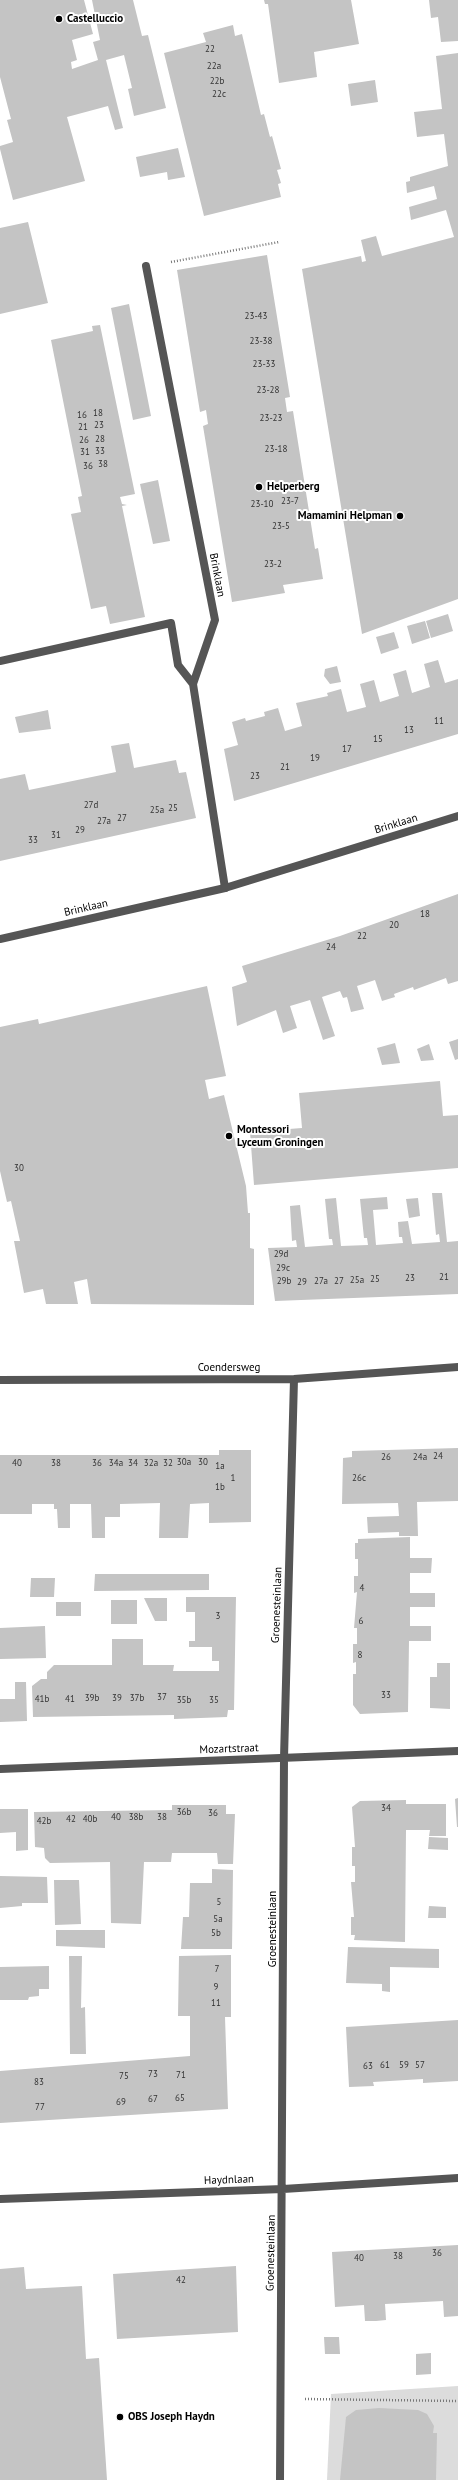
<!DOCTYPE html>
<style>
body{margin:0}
canvas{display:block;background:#fff}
</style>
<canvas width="458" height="2480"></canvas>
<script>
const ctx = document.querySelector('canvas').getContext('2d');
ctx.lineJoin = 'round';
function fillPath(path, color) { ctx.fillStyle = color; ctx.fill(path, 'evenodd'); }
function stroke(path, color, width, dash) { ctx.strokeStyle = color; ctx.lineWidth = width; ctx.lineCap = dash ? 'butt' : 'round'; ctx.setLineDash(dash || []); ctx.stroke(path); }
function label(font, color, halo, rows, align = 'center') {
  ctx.font = font + ' "PT Sans",sans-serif'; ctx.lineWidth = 4; ctx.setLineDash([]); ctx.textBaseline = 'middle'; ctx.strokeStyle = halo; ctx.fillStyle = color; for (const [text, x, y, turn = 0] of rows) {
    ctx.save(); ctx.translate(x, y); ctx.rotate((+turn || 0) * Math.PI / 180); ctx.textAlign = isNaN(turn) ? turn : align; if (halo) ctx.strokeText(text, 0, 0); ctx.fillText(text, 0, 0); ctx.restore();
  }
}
const green = new Path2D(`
 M458,2386V2480H327L331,2394Z`);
const building = new Path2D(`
 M0,0H84L93,34L72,40L77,60L71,62L72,69L98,60L93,42L100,40L92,0H133L142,36L148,35L166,108L134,116L128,89L132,88L124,55L106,60L123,128L115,130L108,106L67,117L85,181L13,200L0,149V146L13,142L7,120L11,119L0,77Z
 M264,0H351L359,44L314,52L317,77L279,83L268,4H265Z
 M429,0H458V41L441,42L438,17L431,18Z
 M233,25L235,36L242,34L261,115L264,114L270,137L272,136L281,169L277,170L281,183L278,184L281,197L204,216L164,53L206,42L203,33Z
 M458,53V599L362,634L302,269L361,256L362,262L366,261L361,240L376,236L382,256L454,237L446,210L411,220L409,207L437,199L434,186L407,193L406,182L410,181V177L448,166L444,134L417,137L414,112L442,109L436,56Z
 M375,80L378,102L351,106L348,84Z
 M178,148L185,177L168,180L167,172L140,177L136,157Z
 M28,222L48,303L0,314V228Z
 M267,255L290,397L285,398L287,412L293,411L315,549L318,548L323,579L283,585L285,593L232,602L203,426L208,424L206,410L200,412L177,270Z
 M129,304L151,416L133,420L111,308Z
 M100,325L135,494L120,497L122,504L127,505L122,506L145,617L110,624L106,606L91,609L71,514L81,512L78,497L82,496L51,340L93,331L92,326Z
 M158,480L170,541L153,544L140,484Z
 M448,614L453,631L431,638L426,621Z
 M425,621L430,638L412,644L407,626Z
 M394,632L399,648L381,654L376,637Z
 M438,660L445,683L458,679V734L234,801L224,749L238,745L232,722L245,718L246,721L265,716L264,712L278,708L285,731L302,726L296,703L328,696L327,693L341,689L347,712L366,707L360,684L374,680L380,702L399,696L393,674L406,670L412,693L430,687L424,664Z
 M337,666L341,682L330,684L324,676L325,669Z
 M48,710L51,729L19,733L15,717Z
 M129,743L134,768L176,760L179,773L186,772L196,818L0,861V779L25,774L29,790L116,772L111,746Z
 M458,894V981L448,984L446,978L414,990L413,987L394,994L395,997L382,1001L375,980L357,986L364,1009L351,1012L347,997L343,998L340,991L322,997L335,1036L323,1040L310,1000L290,1006L297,1028L283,1033L276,1010L237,1026L232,987L247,982L242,966L340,936Z
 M207,986L226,1076L205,1080L209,1099L224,1095L246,1186L248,1213H250V1248L254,1249V1305L91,1304L87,1279L74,1282L78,1304H46L43,1289L24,1293L14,1241H20L11,1201L7,1202L0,1171V1027L38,1019L39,1024Z
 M458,1039V1059L455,1060L449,1042Z
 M395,1043L400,1063L382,1065L377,1048Z
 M429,1044L434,1060L421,1061L417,1049Z
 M440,1081L443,1116L458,1115V1168L254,1185L250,1132L302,1128L299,1093Z
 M432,1193H442L447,1242L458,1241V1294L275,1301L268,1248L297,1247L296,1240L292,1241L290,1206L300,1205L305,1247L333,1245L332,1239H329L325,1199L336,1198L341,1246L368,1245L367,1238H364L360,1199L387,1197L388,1209L373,1210L376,1245L403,1243L402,1237H399L398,1222L408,1221L412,1244L440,1242L439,1234L436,1235Z
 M418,1198L420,1216L409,1218L406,1199Z
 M458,1448V1501L417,1502L418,1536H399V1532L368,1533L367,1517L399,1516L398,1503L342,1504L343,1458L352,1457V1451Z
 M219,1450H251V1522L209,1523V1503L190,1504L188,1538H159L160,1503L120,1504V1517H105V1538H92L91,1504H70V1528H58L57,1509H54V1504H32V1514H0V1455H219Z
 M410,1537V1558H432L431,1573H410V1593H435V1607H410V1626H431V1641H409L408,1712L360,1714L353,1705V1674H356V1662L353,1663V1644H357V1628H354L357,1592L354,1593V1576H358V1559H355V1543H358V1539Z
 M95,1574H209V1590L94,1591Z
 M31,1578H55L54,1597H30Z
 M186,1597H236L234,1710H228L227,1717L174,1719V1715L33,1717L32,1686L41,1679H47V1672L54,1665H112V1639H143V1665H174L173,1671H219V1661H212V1647H189V1641H195V1612H186Z
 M144,1598H167V1621H155Z
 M111,1600H137V1624H111Z
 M56,1602H81V1616H56Z
 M45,1626L46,1658L0,1659V1628Z
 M437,1663H450V1709L430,1708V1677H437Z
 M15,1682H26L27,1721L0,1722V1699H15Z
 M458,1798V1827H457L455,1799Z
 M406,1800V1804H446V1836H429L430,1830H406L405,1942L354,1940L355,1935H351V1917H354L351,1882H355V1866H352V1847H355L352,1807L360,1801Z
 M172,1805H226V1814H235L233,1864H218L217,1853H172L171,1862H144L141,1924L111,1923L110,1862L50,1863L45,1858L44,1848L35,1847L34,1812L172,1810Z
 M0,1809H28V1850L16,1851V1832L0,1833Z
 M429,1837L448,1838V1850L428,1849Z
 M212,1869L233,1870L232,1949H181L183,1917H189L190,1883H212Z
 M0,1876L47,1877L48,1903H22V1906L0,1908Z
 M54,1880H79L81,1924L55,1925Z
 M429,1906L446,1907V1918H428Z
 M56,1930H105V1948L56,1946Z
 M348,1947L439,1949V1968L390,1967V1992L382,1991V1984L346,1983Z
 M231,1955V2017H225L228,2109L0,2123V2071L190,2056V2016H178L179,1956Z
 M69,1956H82L81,2008L85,2007L86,2054H70Z
 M49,1966V1989H39V1996L29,1997L28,2000H0V1967Z
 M458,2020V2081L423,2083V2079L373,2082L374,2086L349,2087L346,2027Z
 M458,2245V2316L444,2317L443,2301L385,2304L386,2320L376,2321H365L364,2305L335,2307L332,2252Z
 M236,2266L238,2332L117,2339L113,2274Z
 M24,2267L26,2289L82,2286L86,2359L99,2358L107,2480H0V2269Z
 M324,2337H339L340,2354H325Z
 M431,2353V2374L416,2375V2354Z
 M379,2408L418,2410L427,2414L434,2426L433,2433H437L436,2480H340L346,2417L356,2410Z`);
const path = new Path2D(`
 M171,262L279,242
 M305,2399L458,2401`);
const service = new Path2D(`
 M146,266L215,620L193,684L225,888
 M0,661L171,623L178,665L193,684`);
const minor = new Path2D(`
 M0,939L225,888L458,816
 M0,1380L294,1379L458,1367
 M0,1769L458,1751
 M0,2199L283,2189L458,2178
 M280,2480L284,1758L294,1379`);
const markers = [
 [59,19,4,"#000"],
 [259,487,4,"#000"],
 [400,516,4,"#000"],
 [229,1136,4,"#000"],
 [120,2417,4,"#000"]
];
const numberNames = [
 ["22",210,49],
 ["22a",214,66],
 ["22b",217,81],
 ["22c",219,94],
 ["23-43",256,316],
 ["23-38",261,341],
 ["23-33",264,364],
 ["23-28",268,390],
 ["18",98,413],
 ["16",82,415],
 ["23-23",271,418],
 ["23",99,425],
 ["21",83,427],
 ["28",100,439],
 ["26",84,440],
 ["23-18",276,449],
 ["33",100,451],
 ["31",85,452],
 ["38",103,464],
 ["36",88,466],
 ["23-7",290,501],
 ["23-10",262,504],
 ["23-5",281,526],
 ["23-2",273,564],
 ["11",439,721],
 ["13",409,730],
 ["15",378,739],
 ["17",347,749],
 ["19",315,758],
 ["21",285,767],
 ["23",255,776],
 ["27d",91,805],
 ["25",173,808],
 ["25a",157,810],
 ["27",122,818],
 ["27a",104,821],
 ["29",80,830],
 ["31",56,835],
 ["33",33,840],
 ["18",425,914],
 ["20",394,925],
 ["22",362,936],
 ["24",331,947],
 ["30",19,1168],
 ["29d",281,1254],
 ["29c",283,1268],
 ["21",444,1277],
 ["23",410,1278],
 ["25",375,1279],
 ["25a",357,1280],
 ["29b",284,1281],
 ["27a",321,1281],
 ["27",339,1281],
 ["29",302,1282],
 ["24",438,1456],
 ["26",386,1457],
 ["24a",420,1457],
 ["30a",184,1462],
 ["30",203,1462],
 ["40",17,1463],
 ["38",56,1463],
 ["36",97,1463],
 ["34a",116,1463],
 ["34",133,1463],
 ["32a",151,1463],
 ["32",168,1463],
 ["1a",220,1466],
 ["1",233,1478],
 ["26c",359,1478],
 ["1b",220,1487],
 ["4",362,1588],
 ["3",218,1616],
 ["6",361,1621],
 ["8",360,1655],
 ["33",386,1695],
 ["37",162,1697],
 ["39b",92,1698],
 ["39",117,1698],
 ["37b",137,1698],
 ["41b",42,1699],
 ["41",70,1699],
 ["35b",184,1700],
 ["35",214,1700],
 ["34",386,1808],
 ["36b",184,1812],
 ["36",213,1813],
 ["40",116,1817],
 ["38b",136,1817],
 ["38",162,1817],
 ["42",71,1819],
 ["40b",90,1819],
 ["42b",44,1821],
 ["5",219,1902],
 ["5a",218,1919],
 ["5b",216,1933],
 ["7",217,1969],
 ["9",216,1987],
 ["11",216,2003],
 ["61",385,2065],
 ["59",404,2065],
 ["57",420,2065],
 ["63",368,2066],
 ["73",153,2074],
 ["71",181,2075],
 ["75",124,2076],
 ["83",39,2082],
 ["65",180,2098],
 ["67",153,2099],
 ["69",121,2102],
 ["77",40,2107],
 ["36",437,2253],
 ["38",398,2256],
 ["40",359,2258],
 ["42",181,2280]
];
const poiNames = [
 ["Castelluccio",67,19],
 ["Helperberg",267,487],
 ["Mamamini Helpman",392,516,"right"],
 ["Montessori",237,1130],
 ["Lyceum Groningen",237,1143],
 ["OBS Joseph Haydn",128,2417]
];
const streetNames = [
 ["Brinklaan",217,575,79],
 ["Brinklaan",396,824,-17],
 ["Brinklaan",86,908,-13],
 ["Coendersweg",229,1368],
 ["Groenesteinlaan",277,1605,-88],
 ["Mozartstraat",229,1749,-2],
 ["Groenesteinlaan",273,1929,-90],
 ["Haydnlaan",229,2180,-2],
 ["Groenesteinlaan",271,2253,-89]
];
fillPath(green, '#dcdcdc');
fillPath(building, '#c4c4c4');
stroke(path, '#777', 2.5, [1, 2]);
stroke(service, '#555', 8);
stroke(minor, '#555', 8);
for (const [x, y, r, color] of markers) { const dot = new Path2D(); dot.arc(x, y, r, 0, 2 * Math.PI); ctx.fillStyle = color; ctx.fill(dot); stroke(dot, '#fff', 1.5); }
label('9px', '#313131', null, numberNames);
label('bold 11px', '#000', '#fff', poiNames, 'left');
label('11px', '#000', '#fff', streetNames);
</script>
